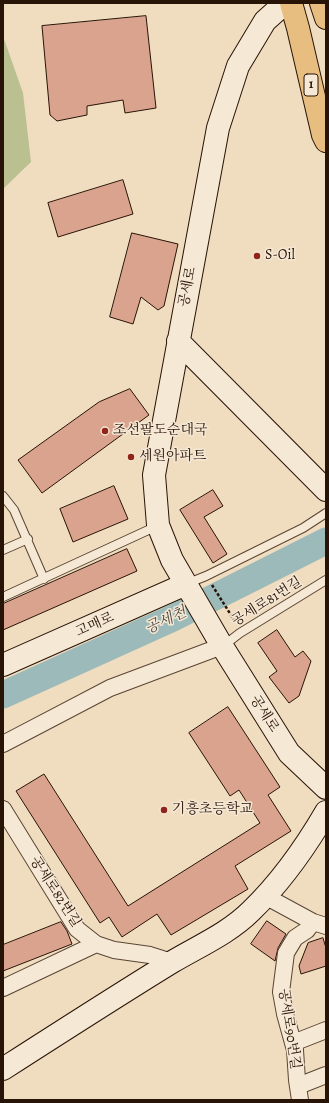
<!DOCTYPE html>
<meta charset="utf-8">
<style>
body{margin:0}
#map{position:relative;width:329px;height:1103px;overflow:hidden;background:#f0dcbf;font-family:Alegreya,serif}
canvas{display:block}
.frame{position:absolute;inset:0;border:4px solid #281307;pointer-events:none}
</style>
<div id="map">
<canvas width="329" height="1103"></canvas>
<div class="frame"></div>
</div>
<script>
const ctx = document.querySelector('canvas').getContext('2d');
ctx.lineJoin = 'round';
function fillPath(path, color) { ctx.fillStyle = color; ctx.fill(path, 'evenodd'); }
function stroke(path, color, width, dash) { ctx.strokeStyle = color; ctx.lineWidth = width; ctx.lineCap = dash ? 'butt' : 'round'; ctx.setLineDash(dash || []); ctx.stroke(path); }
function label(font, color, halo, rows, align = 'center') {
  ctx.font = font + ' Alegreya,"Noto Serif KR",serif'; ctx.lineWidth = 3; ctx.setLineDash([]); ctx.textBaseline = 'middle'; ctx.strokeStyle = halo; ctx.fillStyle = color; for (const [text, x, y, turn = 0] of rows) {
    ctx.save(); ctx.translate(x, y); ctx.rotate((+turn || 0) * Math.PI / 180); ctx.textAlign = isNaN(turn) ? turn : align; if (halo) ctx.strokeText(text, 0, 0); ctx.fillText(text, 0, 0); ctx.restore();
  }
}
const green = new Path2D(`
 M3,36L23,93L31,162L3,189Z`);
const river = new Path2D(`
 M3,695L173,618L326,541`);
const building = new Path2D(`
 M146,16L156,108L125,113L123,100L87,106V115L57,121L50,115L42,26Z
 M123,180L133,214L58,237L48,203Z
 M132,233L178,244L164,306L158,310L141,297L133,324L110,317Z
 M130,389L149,415L42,493L18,460L99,402Z
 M114,486L128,519L73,542L60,509Z
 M213,490L223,506L204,517L227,554L213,563L180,510Z
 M127,549L137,571L3,630V604Z
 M277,630L295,657L303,651L311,661L299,696L289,703L269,677L277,671L258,643Z
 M228,707L280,787L268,795L291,831L235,866L248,889L171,935L157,914L122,937L109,917L100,923L16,791L44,774L128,906L260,823L239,790L230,796L189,733Z
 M267,921L286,934L278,948L275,961L251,944Z
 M61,922L67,931L72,944L3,971V945Z
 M323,938L326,948V966L301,974L299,966L308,943Z`);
const path = new Path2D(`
 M212,585L236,623`);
const lane = new Path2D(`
 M3,496L14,510L44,579
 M3,550L28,539
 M186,584L206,576L303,528L326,513
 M3,597L157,526
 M223,646L240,633L326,580`);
const street = new Path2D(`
 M3,744L110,688L222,646
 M3,809L77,929L96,944L3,988
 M265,896L313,922L326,926
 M96,944L114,950L150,955L172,962
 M293,1043L326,1030
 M298,1086L326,1075
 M300,1100L297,1080L295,1050L285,1014L281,992L286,953L295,938L307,930L313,922`);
const secondary = new Path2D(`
 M285,3L265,21L238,66L218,128L154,475L158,525L172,560L222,646L289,753L326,788
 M178,341L326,490
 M3,665L186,584
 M3,1069C59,1033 115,997 172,962C199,946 229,933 251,911C281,882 305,848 326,812`);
const highway = new Path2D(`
 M291,3L298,28L323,135L326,141
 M321,3L326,18`);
const markers = [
 [257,256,4,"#8f2418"],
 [105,431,4,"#8f2418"],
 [131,457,4,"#8f2418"],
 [164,810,4,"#8f2418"]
];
const shields = [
 [311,85,14]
];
const shieldNames = [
 ["1",311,85]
];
const poiNames = [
 ["S-Oil",265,256],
 ["조선팔도순대국",113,431],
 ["세원아파트",139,457],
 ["기흥초등학교",172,810]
];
const streetNames = [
 ["공세로",188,287,-79],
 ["공세로81번길",267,602,-32],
 ["고매로",95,625,-24],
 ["공세로",264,714,58],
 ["공세로82번길",55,892,57],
 ["공세로90번길",289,1029,81]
];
const waterNames = [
 ["공세천",166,621,-25]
];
fillPath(green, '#bbc091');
stroke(river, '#9cbab9', 27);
fillPath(building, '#daa38e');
stroke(building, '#281307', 1);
stroke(lane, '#5a4535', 10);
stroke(street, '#5a4535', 18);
stroke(secondary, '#281307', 24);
stroke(highway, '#281307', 24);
stroke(path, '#281307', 2.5, [3, 2]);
stroke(lane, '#f5e8d5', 8);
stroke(street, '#f5e8d5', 16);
stroke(secondary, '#f5e8d5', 22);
stroke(highway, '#e8be80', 22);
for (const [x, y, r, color] of markers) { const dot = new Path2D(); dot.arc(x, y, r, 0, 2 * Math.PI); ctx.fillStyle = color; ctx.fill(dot); stroke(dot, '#f5e8d5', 1.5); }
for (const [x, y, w] of shields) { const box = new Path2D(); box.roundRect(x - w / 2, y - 11, w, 22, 3); ctx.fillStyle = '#f5e8d5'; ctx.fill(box); stroke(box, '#281307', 1); }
label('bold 13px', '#281307', null, shieldNames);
label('14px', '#281307', '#f5e8d5', poiNames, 'left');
label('14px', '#281307', '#f5e8d5', streetNames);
label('italic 15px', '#514d45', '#f5e8d5', waterNames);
</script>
